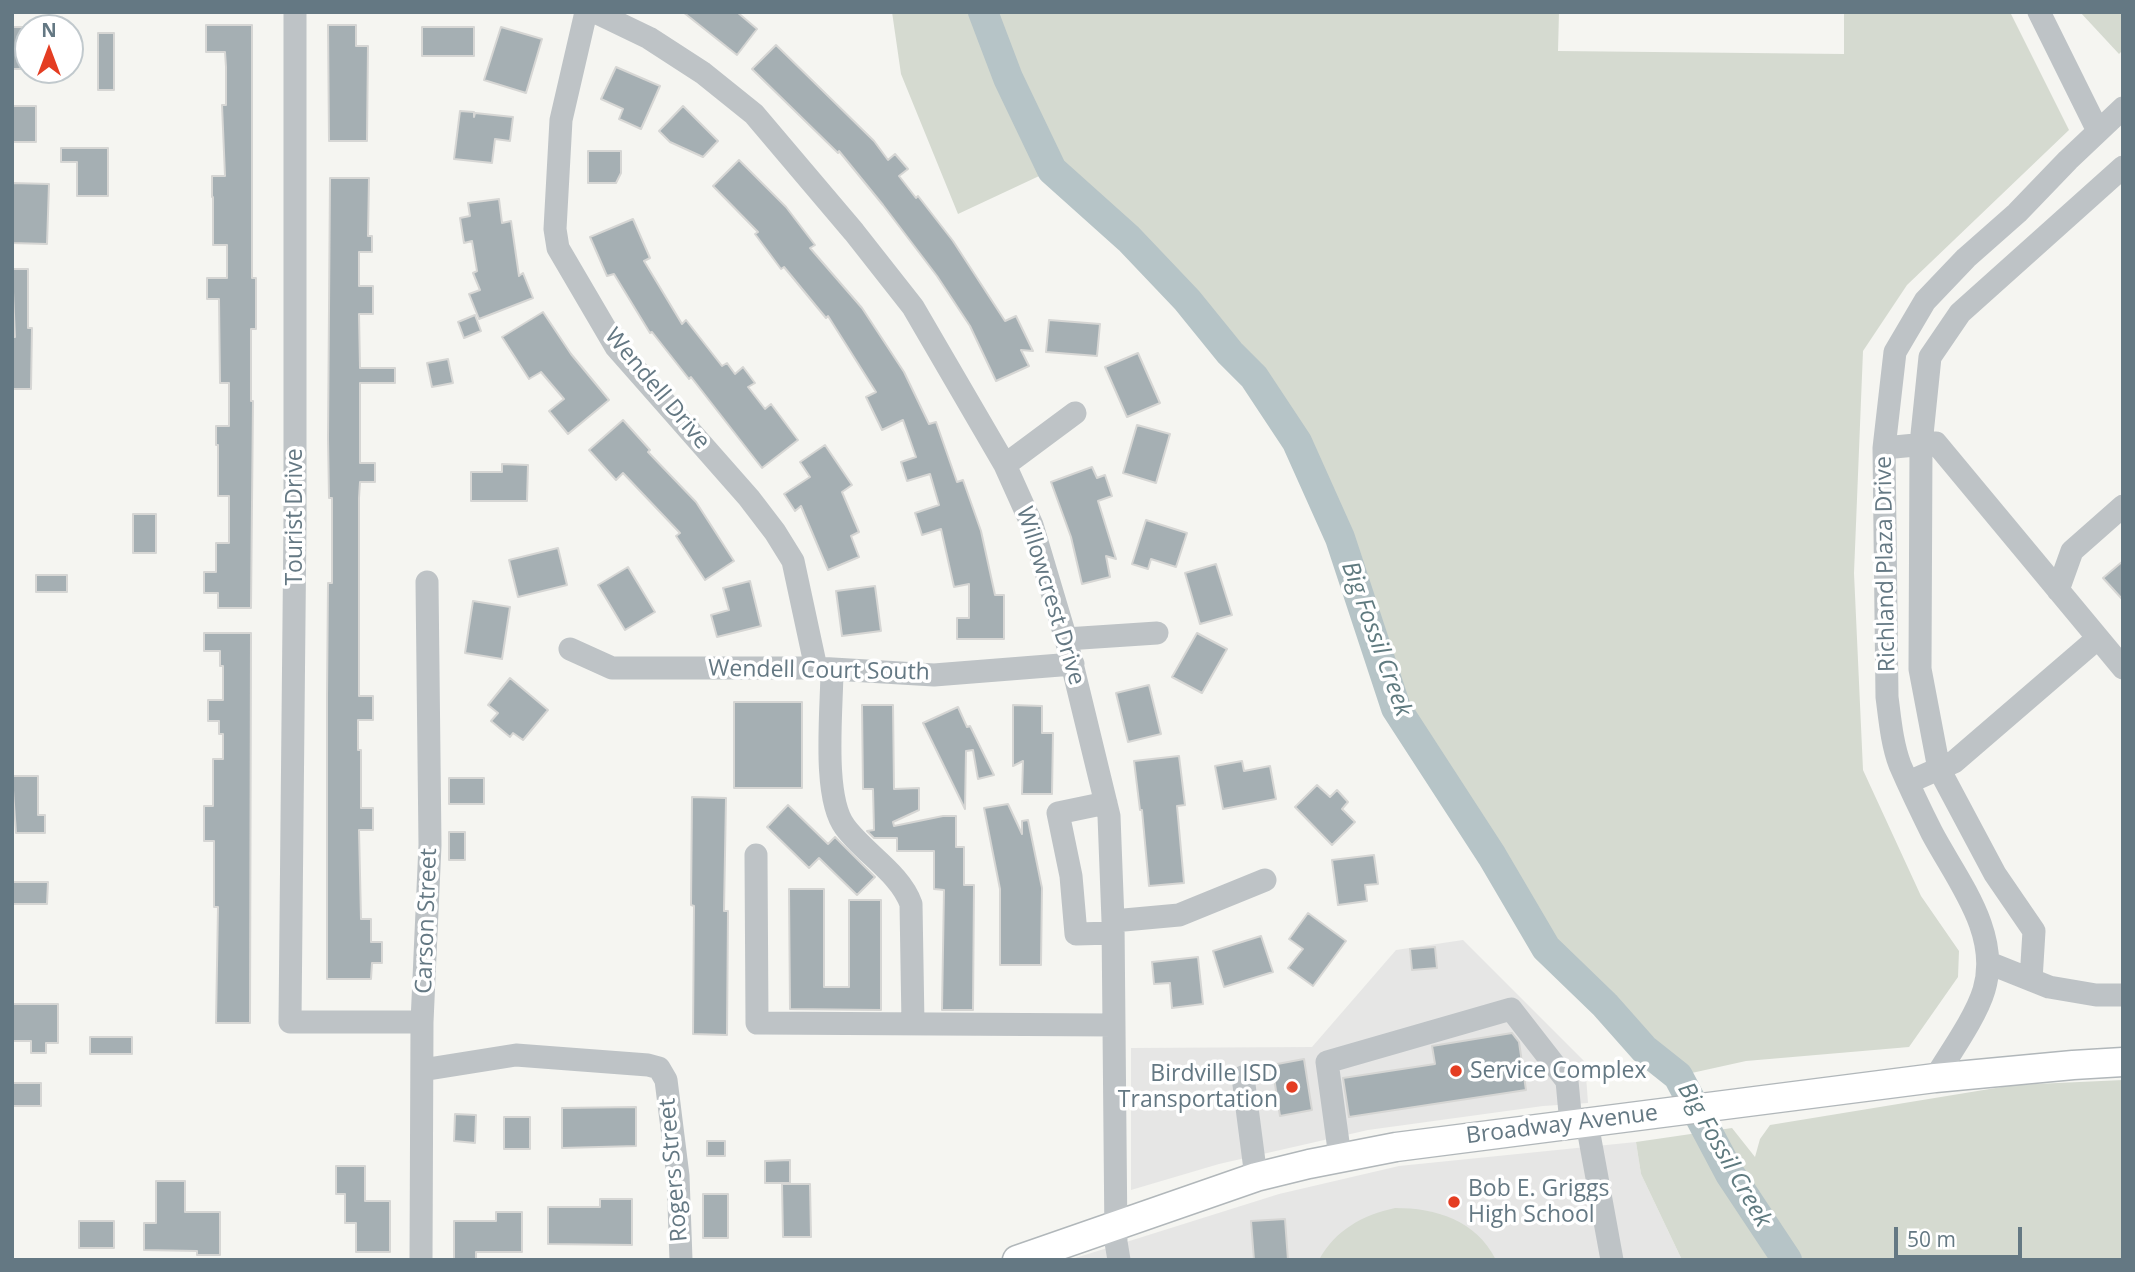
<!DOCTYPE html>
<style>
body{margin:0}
#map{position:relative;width:2135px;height:1272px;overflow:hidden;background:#f5f5f1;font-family:"Open Sans",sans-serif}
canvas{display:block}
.frame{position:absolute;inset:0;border:14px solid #647883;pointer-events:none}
.north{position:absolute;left:14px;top:14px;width:70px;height:70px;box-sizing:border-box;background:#fff;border:2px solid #c1c9cd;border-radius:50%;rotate:0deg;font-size:19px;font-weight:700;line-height:28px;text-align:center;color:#647883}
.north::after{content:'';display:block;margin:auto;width:24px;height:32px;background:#e43d22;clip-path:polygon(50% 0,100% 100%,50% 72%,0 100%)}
.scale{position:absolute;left:1894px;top:1227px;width:128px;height:32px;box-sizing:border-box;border:4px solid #647883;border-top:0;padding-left:9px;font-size:21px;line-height:24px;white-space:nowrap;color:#647883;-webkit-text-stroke:5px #fff;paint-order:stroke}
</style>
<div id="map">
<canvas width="2135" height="1272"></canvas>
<div class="frame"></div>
<div class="north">N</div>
<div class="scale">50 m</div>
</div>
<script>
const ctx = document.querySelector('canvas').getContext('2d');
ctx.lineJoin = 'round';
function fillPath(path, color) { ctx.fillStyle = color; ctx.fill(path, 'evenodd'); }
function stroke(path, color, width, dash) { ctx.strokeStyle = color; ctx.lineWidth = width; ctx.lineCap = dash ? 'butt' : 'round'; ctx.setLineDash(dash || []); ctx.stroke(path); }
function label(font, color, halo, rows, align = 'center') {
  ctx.font = font + ' "Open Sans",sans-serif'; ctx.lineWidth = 7; ctx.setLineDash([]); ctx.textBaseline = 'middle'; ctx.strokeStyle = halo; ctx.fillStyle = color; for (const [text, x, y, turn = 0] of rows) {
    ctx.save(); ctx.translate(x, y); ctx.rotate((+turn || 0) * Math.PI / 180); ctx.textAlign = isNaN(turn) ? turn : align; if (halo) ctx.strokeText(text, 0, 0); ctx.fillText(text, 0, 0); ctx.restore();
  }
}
const built = new Path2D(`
 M1463,940L1585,1062L1588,1103L1543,1106L1368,1130L1219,1164L1131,1190V1048L1312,1047L1396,950Z
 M1636,1142L1641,1174L1682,1260H1069L1279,1194L1399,1166Z`);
const green = new Path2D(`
 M892,12H1559L1558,51L1844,54V12H2010L2069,130L1907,285L1863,351L1854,573L1863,770L1921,896L1959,951L1958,977L1909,1047L1746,1061L1678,1076L1546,948L1492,856L1396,708L1340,538L1297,442L1255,377L1230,353L1187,300L1129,239L1052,170L958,214L901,74Z
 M2080,12H2123V50L2119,54Z
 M2123,1080V1260H1682L1641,1174L1636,1142L1732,1128L1755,1157L1760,1139L1770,1125L2014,1085Z
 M1395,1208C1436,1208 1476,1220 1496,1260H1319C1335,1230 1363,1215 1395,1208Z`);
const river = new Path2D(`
 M983,12L1008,78L1052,170L1129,239L1187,300L1230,353L1254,377L1297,442L1340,538L1396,708L1492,856L1546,948L1605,1005L1644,1049L1678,1076L1730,1174L1787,1260`);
const building = new Path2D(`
 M683,12H737L757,29L737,55Z
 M206,25H252V278H256V329H251V401H253L251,608H218V593H204V572H216V543H229V496H218V445H216V426H229V383H220L219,299H207V278H227V245H213V197H212V176H225L222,105H226V67L225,52H206Z
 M328,25H356V46H368L367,141H329Z
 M12,27H28V69H12Z
 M422,27H474V56H422Z
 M501,27L542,39L526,93L484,80Z
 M98,33H114V90H98Z
 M776,45L874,141L888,160L895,154L908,169L899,176L916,198L918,196L953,241L1005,321L1016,316L1033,351L1021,350L1029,366L996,381L970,326L937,276L883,205L839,151L838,153L752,69Z
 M616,67L660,86L641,129L619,119L623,109L601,99Z
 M12,106H36V142H12Z
 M683,106L718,141L703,157L670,142L659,131Z
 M460,111L474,112V117L475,113L513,117L510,141L495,139L492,163L454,159Z
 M61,148H108V196H77V162H61Z
 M588,151H621V173L616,183H588Z
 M739,160L786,207L815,245L810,248L862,308L904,372L929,424L936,422L957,482L963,480L981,531L995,595H1004V639H957V618H969V584L954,587L941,529L922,535L915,513L939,505L930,474L907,481L901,462L916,457L903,420L882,430L866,397L876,392L828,316L826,318L784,267L781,269L755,234L758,232L713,186Z
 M330,178H369L368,236H372V252H359V286H373V314H359L360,368H395V383H360V463H375V482H360L359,498V696H373V720H358V750H361V808H373V830H359L361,919H371V942H382V963H372L371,979H327V696L328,583H332V498H329L328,438Z
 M12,183L49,184L47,244L12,243Z
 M499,199L502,223L511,221L519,276L523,273L533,298L479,319L469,294L480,290L473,273L477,271L472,241L464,243L460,218L470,216L468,203Z
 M633,219L650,258L644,261L682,324L686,320L722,366L727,363L735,374L743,367L755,383L748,387L765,409L771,404L798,440L762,468L691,377L689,379L652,332L650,333L614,274L607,276L590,237Z
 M12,269H28V328H32L31,389H12V337H15Z
 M543,312L571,354L609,400L568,434L549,411L564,399L541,372L529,379L502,337Z
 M475,315L481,331L464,338L458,322Z
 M1049,320L1100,324L1097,356L1046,352Z
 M1138,353L1160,403L1127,417L1105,367Z
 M448,359L453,383L432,387L427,363Z
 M623,420L650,450L648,452L696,502L734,561L705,580L676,536L680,533L623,473L616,480L589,450Z
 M1137,425L1170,434L1156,483L1123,473Z
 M825,445L852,485L842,492L859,532L851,536L859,557L828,570L801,506L795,511L784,494L810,477L800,462Z
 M502,464L528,465L527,501H471V472H502Z
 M1092,467L1097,478L1105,475L1112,496L1098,501L1116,559L1106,556L1110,577L1082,584L1071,537L1051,482Z
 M133,514H156V553H133Z
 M1146,520L1187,533L1176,567L1151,559L1148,569L1132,564Z
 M558,548L567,585L518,597L509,560Z
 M2123,561V600L2103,578Z
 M1216,564L1232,615L1200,624L1185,573Z
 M628,567L655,612L625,630L598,585Z
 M36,575H67V592H36Z
 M750,581L761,626L717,637L711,615L729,610L723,588Z
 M875,586L881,631L842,636L836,591Z
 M473,601L510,607L502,659L465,653Z
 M204,633H251L250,1023H216L218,907H214V841H204V806H213V759H223V734H219V721H208V700H223V666H220V651H204Z
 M1197,633L1227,649L1202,693L1172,677Z
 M510,678L548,710L523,740L513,733L510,737L491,721L498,713L488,705Z
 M1149,685L1161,734L1128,742L1116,693Z
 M734,702H802V788H734Z
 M862,705H893L894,789L919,788V810L893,822L894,826L943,816H956V847H964V885H974L973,1010H942L944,890L934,889V851H897V838H874L867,831L874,830L873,789H863Z
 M1013,705L1042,706V733H1053L1052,794H1022L1023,761L1013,766Z
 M958,707L967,727L970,726L994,775L978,779L973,750L966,751L965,809L923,723Z
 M1179,756L1185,805L1177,806L1184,883L1149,886L1142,810H1140L1134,761Z
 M1242,761L1244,771L1270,766L1276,799L1223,809L1215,766Z
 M12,776H38V815H45V833H16Z
 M449,778H484V804H449Z
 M1317,785L1330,797L1337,790L1348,802L1342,809L1355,822L1332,845L1295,807Z
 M692,797L726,798L724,911H728L727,1035L693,1034L694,906L691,905Z
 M1008,804L1022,834V821L1028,820L1042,888L1041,965H1000V889L984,808Z
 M788,805L828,844L835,837L875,877L857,895L819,858L809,868L767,827Z
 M449,832H465V860H449Z
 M1374,855L1378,884L1365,885L1367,901L1338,905L1332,860Z
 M12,882H48L47,904H12Z
 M789,889H824V987H849V900H881V1010L790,1009Z
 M1308,913L1346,941L1313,986L1288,968L1303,949L1289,939Z
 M1261,936L1273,972L1224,987L1213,951Z
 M1435,947L1437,968L1412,970L1410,949Z
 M1198,957L1203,1004L1172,1008L1170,983L1154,984L1152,962Z
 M12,1004H58V1043H46V1053H31V1041H12Z
 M1512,1033L1519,1042L1526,1090L1349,1117L1343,1078L1435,1064L1432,1046Z
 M90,1037H132V1054H90Z
 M1304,1059L1312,1110L1280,1116L1272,1065Z
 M12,1083H41V1106H12Z
 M636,1107V1146L562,1148V1108Z
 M455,1114L476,1115L475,1143L454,1141Z
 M504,1117H530V1149H504Z
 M707,1141H725V1156H707Z
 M790,1160V1183H765V1161Z
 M336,1166H365V1201H390V1252H356V1223H345V1194H336Z
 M156,1181H185V1212H220V1255H197V1251L144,1250V1223H156Z
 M782,1184H810L811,1237H783Z
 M703,1194H728V1238H703Z
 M600,1199H632V1245L548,1244V1207H600Z
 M496,1212H522V1252H476V1260H454V1221H496Z
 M1285,1219L1288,1260H1254L1251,1221Z
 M79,1221H114V1248H79Z`);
const minor = new Path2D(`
 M295,12V519L290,1022H422
 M586,12L561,120L555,229L558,248L616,347L749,498L775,532L793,561L816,668
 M595,12L649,38L703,73L754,114L854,232L913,307L1005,465L1032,525L1066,639L1109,816L1113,921L1116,1242L1119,1260
 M2039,12L2098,131
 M1884,448L1936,443L2123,668
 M1005,465L1075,413
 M2058,590L2072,551L2123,506
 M1066,639L1157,633
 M570,649L612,668H816L934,675L1073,664
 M832,669C832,708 822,797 845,827C865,854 900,873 911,904L913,1024
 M1909,782L1954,762L2098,638
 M1106,803L1058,813L1071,876L1076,934L1113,933
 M756,855L757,1023L1114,1025
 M1113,921L1179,915L1265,880
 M1989,963L2049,987L2096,995H2123
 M2031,980L2034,931L1995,874L1939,769L1920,669L1921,444L1930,357L1960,313L2123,167
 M422,1070L516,1055L648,1065L659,1068L666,1080L678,1176L681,1260
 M1243,1077L1256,1177
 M1935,1078C1950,1053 1976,1017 1984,990C2001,933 1957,880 1932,833C1921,811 1910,788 1900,765C1892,744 1890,720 1887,697L1884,448L1895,352L1925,301L1966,258L2017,213L2068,160L2123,108
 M1587,1123L1612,1260
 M1340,1157L1327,1062L1511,1009L1567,1081L1571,1124
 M421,1260L422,1022L430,845L427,582`);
const major = new Path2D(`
 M1017,1260L1256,1177L1309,1164L1396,1147L1935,1078L2073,1065L2123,1062`);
const markers = [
 [1456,1071,7,"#e43d22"],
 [1292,1087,7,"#e43d22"],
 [1454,1202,7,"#e43d22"]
];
const streetNames = [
 ["Wendell Drive",657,389,50],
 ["Tourist Drive",295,517,-90],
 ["Richland Plaza Drive",1886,564,-91],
 ["Willowcrest Drive",1050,596,73],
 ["Wendell Court South",819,671,1],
 ["Carson Street",427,921,-88],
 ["Broadway Avenue",1562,1125,-7],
 ["Rogers Street",674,1170,-95]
];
const poiNames = [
 ["Service Complex",1470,1071],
 ["Birdville ISD",1278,1074,"right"],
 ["Transportation",1278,1100,"right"],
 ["Bob E. Griggs",1468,1189],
 ["High School",1468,1215]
];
const waterNames = [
 ["Big Fossil Creek",1376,639,70],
 ["Big Fossil Creek",1724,1155,60]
];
fillPath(built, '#e6e6e5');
fillPath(green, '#d5dad0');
stroke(river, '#b6c4c7', 30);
fillPath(building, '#a5afb3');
stroke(building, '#d6d6d4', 2);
stroke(major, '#b1b7ba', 31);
stroke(minor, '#bec3c6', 23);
stroke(major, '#fff', 28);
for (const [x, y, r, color] of markers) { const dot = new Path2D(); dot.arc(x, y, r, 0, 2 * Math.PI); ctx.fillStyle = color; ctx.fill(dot); stroke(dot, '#fff', 2.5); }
label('23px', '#647883', '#fff', streetNames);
label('23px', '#647883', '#fff', poiNames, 'left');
label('italic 24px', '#5f7a7f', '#fff', waterNames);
</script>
